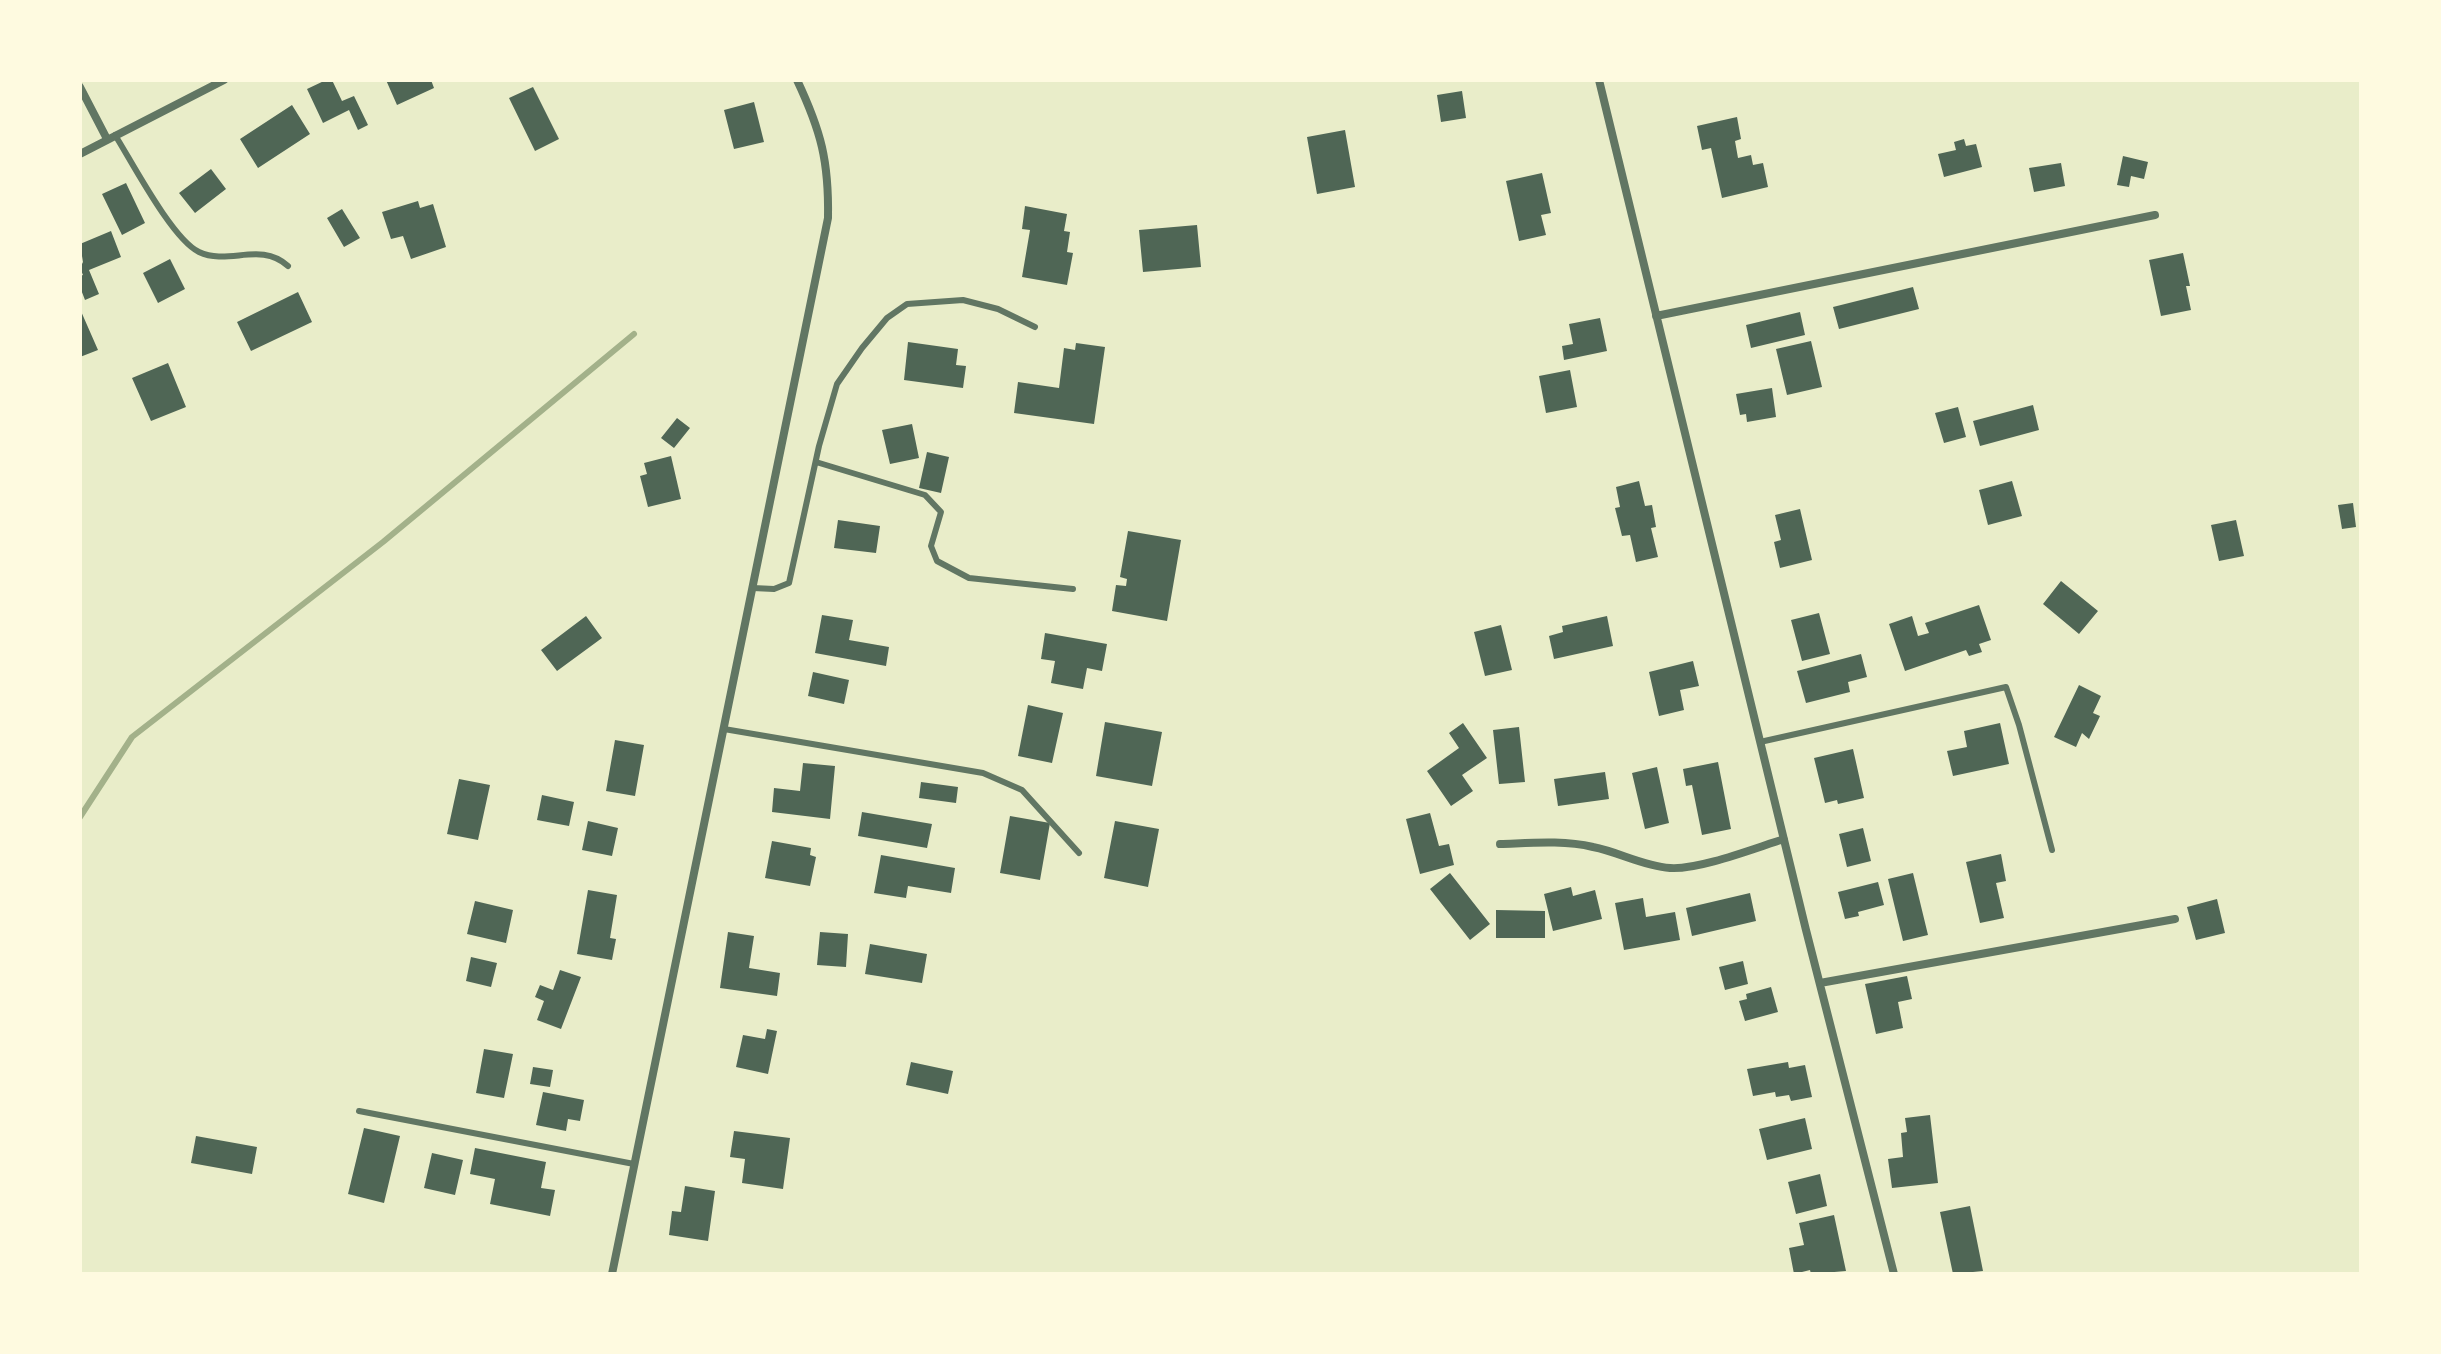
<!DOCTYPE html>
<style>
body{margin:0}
#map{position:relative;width:2441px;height:1354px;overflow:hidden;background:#e9edc9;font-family:Barlow,sans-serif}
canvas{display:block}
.frame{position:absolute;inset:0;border:82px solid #fefae0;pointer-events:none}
</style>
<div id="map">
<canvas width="2441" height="1354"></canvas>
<div class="frame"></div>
</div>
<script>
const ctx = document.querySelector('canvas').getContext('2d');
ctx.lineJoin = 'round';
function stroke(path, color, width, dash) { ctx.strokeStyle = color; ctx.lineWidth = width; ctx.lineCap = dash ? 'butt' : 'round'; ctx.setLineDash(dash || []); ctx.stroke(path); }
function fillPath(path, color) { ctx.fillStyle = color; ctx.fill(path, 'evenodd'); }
const stream = new Path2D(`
 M80,817L132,737L383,542L634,334`);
const building = new Path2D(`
 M326,80H332L342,101L354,96L368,125L358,130L349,110L323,123L307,89Z
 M386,80H431L434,88L397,105Z
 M533,87L559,139L535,151L509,98Z
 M1462,91L1466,118L1441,122L1437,95Z
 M754,102L764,142L734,149L724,110Z
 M292,105L310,134L258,168L240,139Z
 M1737,117L1741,139L1735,141L1738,158L1751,155L1753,165L1763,163L1768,187L1722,198L1711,148L1702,150L1697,126Z
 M1345,130L1355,187L1317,194L1307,137Z
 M1964,139L1966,146L1976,144L1982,167L1944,177L1938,154L1956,150L1954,142Z
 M2123,156L2148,162L2144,179L2131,176L2129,187L2117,185Z
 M2061,163L2065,186L2034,192L2029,168Z
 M211,169L226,189L195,213L179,193Z
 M1542,173L1551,213L1541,215L1546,235L1519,241L1506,181Z
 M126,183L145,223L122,235L102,194Z
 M418,201L420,208L433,204L446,247L411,259L403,236L391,239L382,212Z
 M1025,206L1067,214L1064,231L1070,232L1067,252L1073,253L1067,285L1022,277L1030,230L1022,229Z
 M342,209L360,238L344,247L327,218Z
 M1197,225L1201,267L1143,272L1139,230Z
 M111,231L121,257L89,270L99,294L85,300L80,287V276L83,275L80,268L83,262L80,244Z
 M2183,253L2190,286H2186L2191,310L2161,316L2149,260Z
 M170,259L185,289L158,303L143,273Z
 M1913,287L1919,309L1839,329L1833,307Z
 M298,292L312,322L251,351L237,322Z
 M80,309L98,350L80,357Z
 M1800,312L1805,335L1751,348L1746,325Z
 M1600,318L1607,351L1564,360L1562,346L1573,344L1569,324Z
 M1811,341L1822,387L1787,395L1776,349Z
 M908,342L958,349L956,365L966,366L963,388L904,380Z
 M1076,343L1105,347L1094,424L1014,413L1018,382L1059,388L1064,348L1075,350Z
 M168,363L186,407L151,421L132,378Z
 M1570,370L1577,407L1546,413L1539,376Z
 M1772,388L1776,417L1747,422L1746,414L1740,415L1736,394Z
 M2033,405L2039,430L1980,446L1973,421Z
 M1958,407L1966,437L1944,443L1935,413Z
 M677,418L690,428L674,448L661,438Z
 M912,424L919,458L890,464L882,430Z
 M927,452L949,457L941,493L919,488Z
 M671,456L681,499L648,507L640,476L647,474L644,463Z
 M1639,481L1645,506L1652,505L1656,527L1651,528L1658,557L1636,562L1630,535L1622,536L1615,508L1620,507L1616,487Z
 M2012,481L2022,516L1988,525L1979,490Z
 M2353,503L2356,527L2342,529L2338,505Z
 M1800,509L1812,560L1780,568L1774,542L1781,540L1775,515Z
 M838,520L880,526L876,553L834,548Z
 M2236,520L2244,556L2219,561L2211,525Z
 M1128,531L1181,540L1167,621L1112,611L1116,585L1126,586L1127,579L1120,577Z
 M2061,581L2098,611L2079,634L2043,604Z
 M1979,605L1991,640L1979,644L1982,652L1969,656L1966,650L1905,671L1889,624L1912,616L1918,636L1929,633L1925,623Z
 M1819,613L1830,654L1802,661L1791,620Z
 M822,615L853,620L849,640L889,647L886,666L815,653Z
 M586,616L602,638L557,671L541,650Z
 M1607,616L1613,646L1554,659L1549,636L1563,632L1562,626Z
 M1501,625L1512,670L1485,676L1474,632Z
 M1045,633L1107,644L1102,671L1087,668L1083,689L1051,683L1055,661L1041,659Z
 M1861,654L1867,677L1848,682L1850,692L1806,703L1797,671Z
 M1693,661L1699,686L1680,690L1684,710L1659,716L1649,672Z
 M813,672L849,680L844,704L808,696Z
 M2079,685L2101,696L2093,713L2100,716L2089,739L2082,733L2076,747L2054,737Z
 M1028,705L1063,713L1052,763L1018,756Z
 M1105,722L1162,732L1152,786L1096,776Z
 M1463,723L1487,758L1462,775L1473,791L1451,806L1427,771L1459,748L1449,733Z
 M2000,723L2009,764L1953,776L1947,751L1967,747L1964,731Z
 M1519,727L1525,782L1499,784L1493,730Z
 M615,740L644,745L635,796L606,791Z
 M1853,749L1864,798L1838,804L1837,800L1825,803L1814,758Z
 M1718,762L1731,829L1702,835L1692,785L1686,786L1683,769Z
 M803,763L835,766L830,819L772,812L774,788L800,791Z
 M1657,767L1669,823L1645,829L1632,773Z
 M1605,772L1609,799L1558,806L1554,779Z
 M459,779L490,785L478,840L447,834Z
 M921,782L958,787L956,803L919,798Z
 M542,795L574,802L569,826L537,820Z
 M862,812L932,824L927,848L858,836Z
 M1430,813L1439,846L1449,844L1454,865L1420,874L1406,819Z
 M1010,816L1050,823L1040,880L1000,873Z
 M588,821L618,828L612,856L582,850Z
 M1115,821L1159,829L1148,887L1104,878Z
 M1863,828L1871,861L1847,867L1839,834Z
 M772,841L811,848L810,855L816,857L810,886L765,878Z
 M2001,854L2006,881L1996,883L2004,918L1980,923L1966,862Z
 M881,855L955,868L951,893L908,886L906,898L874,893Z
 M1450,873L1490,924L1470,940L1430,889Z
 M1913,873L1928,935L1903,941L1888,879Z
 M1878,882L1884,905L1858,912L1859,916L1845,919L1838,892Z
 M1571,887L1573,896L1595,890L1602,919L1553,931L1544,894Z
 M588,890L617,895L610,938L616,939L612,960L577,954Z
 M1750,893L1756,921L1692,936L1686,908Z
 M1643,898L1646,917L1675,912L1680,940L1624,950L1615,903Z
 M2217,899L2225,933L2196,940L2187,907Z
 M475,901L513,910L506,943L467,934Z
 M1496,910L1545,911V938H1496Z
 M728,932L754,936L749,968L780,973L777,996L720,988Z
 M820,932L848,934L846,967L817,965Z
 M870,944L927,954L922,983L865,974Z
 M471,957L497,963L491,987L466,981Z
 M1743,961L1748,984L1725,990L1719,967Z
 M560,970L581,977L561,1029L537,1020L544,1001L535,997L540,985L553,990Z
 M1907,976L1912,999L1898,1002L1903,1028L1876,1034L1865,984Z
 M1771,987L1778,1012L1745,1021L1739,1001L1747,999L1746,994Z
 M767,1029L777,1031L768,1074L736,1067L743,1035L765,1039Z
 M484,1049L513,1054L504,1098L476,1093Z
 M911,1062L953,1071L948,1094L906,1085Z
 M1788,1062L1789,1068L1805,1065L1812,1097L1791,1101L1789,1095L1776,1097L1775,1092L1753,1096L1747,1069Z
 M533,1067L553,1070L550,1087L530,1084Z
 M543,1092L584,1100L580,1121L568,1119L566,1131L536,1125Z
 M1930,1115L1938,1183L1892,1188L1888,1159L1903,1157L1901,1133L1907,1132L1905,1118Z
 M1805,1118L1812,1149L1767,1160L1759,1129Z
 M364,1128L400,1136L384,1203L348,1194Z
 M734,1131L790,1138L783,1189L742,1183L745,1159L730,1157Z
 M196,1136L257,1147L252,1174L191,1163Z
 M475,1148L546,1162L541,1188L555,1190L550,1216L490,1204L495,1179L470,1174Z
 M432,1153L463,1160L455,1195L424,1188Z
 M1820,1174L1827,1206L1796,1214L1788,1182Z
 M685,1186L715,1191L708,1241L669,1235L672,1211L681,1212Z
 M1970,1206L1983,1271L1953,1274L1940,1212Z
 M1834,1215L1846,1271L1811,1274L1810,1270L1794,1274L1789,1248L1804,1245L1799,1223Z`);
const service = new Path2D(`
 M115,135C132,162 172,239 199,252C229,266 260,241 288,266
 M816,462L925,495L941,512L931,546L937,561L969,578L1073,589
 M753,588L774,589L789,583L819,446L837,384L862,348L887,318L907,304L963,300L998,309L1035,327
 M724,729L983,773L1022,790L1079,853
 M1760,742L2006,687L2019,725L2052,850
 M359,1111L634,1164`);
const minor = new Path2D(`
 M1599,80L1806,930L1894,1274
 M80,87L107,139
 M80,154L224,80
 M1656,316L2155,215
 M1500,844C1531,843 1563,840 1593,847C1619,852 1643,866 1670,868C1699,870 1755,848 1784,839
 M1820,983L2175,919
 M612,1274L828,218C829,161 821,131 797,80`);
stroke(stream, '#a3b18a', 6);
fillPath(building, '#4f6655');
stroke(service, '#617663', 6);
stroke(minor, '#617663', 8);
</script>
